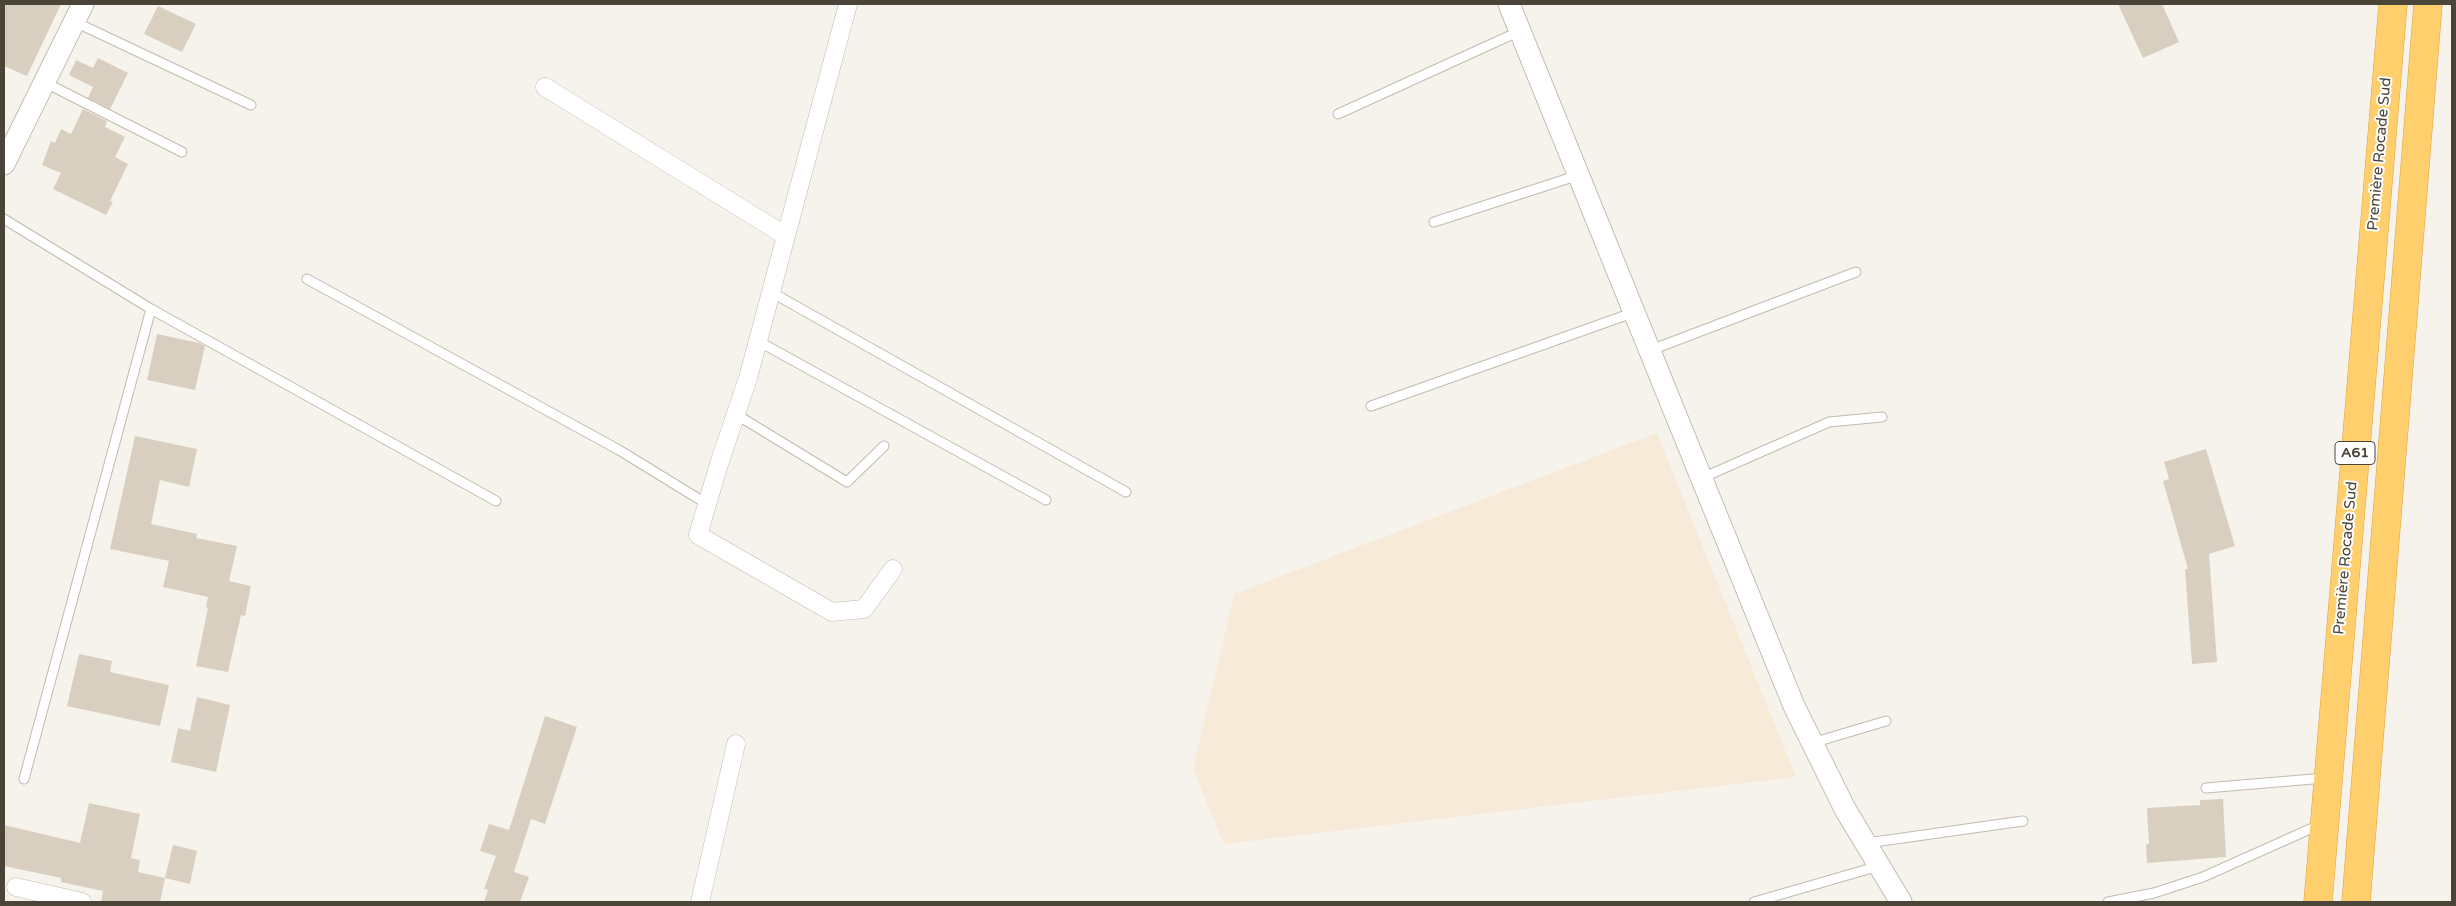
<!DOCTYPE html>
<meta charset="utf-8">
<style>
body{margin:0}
#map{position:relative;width:2456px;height:906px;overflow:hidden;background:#f6f3ec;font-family:"Varela Round",sans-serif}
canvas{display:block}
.frame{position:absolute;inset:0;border:5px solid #4b4439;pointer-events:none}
</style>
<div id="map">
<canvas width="2456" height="906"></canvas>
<div class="frame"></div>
</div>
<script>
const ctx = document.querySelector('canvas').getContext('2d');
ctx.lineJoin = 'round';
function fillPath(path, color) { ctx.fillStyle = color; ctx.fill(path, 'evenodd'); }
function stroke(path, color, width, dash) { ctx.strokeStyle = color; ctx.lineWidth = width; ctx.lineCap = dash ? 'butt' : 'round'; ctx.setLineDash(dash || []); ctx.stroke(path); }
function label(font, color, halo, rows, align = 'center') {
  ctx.font = font + ' "Varela Round",sans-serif'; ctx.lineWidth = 4; ctx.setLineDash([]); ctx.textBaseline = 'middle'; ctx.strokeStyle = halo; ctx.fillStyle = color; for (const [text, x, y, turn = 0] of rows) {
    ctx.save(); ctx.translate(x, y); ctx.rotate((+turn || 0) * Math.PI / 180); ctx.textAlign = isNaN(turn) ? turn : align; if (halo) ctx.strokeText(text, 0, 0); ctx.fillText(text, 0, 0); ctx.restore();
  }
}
const commercial = new Path2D(`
 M1657,433L1796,777L1224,844L1193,769L1234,594Z`);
const building = new Path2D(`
 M4,4H61L27,76L4,66Z
 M2118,4H2162L2179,42L2143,58Z
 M158,6L196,24L182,52L144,34Z
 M98,58L128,73L110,109L88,98L93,87L69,75L76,60L93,68Z
 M83,109L107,121L105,127L125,137L115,157L128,164L110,201L113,202L106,215L53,189L61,173L42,165L51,141L55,143L61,129L71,134Z
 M157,334L199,343L205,346L195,390L147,380Z
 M135,436L197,449L189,487L160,480L151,524L197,534L196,538L237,546L229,581L251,586L245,616L241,615L228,672L196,666L208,608L206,607L208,597L163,587L169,561L110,549Z
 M2206,449L2235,546L2209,554L2217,662L2192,664L2185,569H2188L2163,481L2169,479L2164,462Z
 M79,654L112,661L110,672L169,685L160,726L67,706Z
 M197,697L230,705L216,772L171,762L178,728L190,731Z
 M545,716L577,727L545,824L531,819L514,872L529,877L520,902H484L488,890L484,889L496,856L480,851L489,824L509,830Z
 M2223,799L2226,857L2147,863L2146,844H2149L2147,808L2200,805V800Z
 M89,803L140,814L131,858L140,860L138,872L165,878L160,902H101L103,891L61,882V878L4,866V825L80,843Z
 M173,845L197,851L190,884L165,878Z`);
const service = new Path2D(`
 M75,22L251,105
 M44,82L182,152
 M1338,114L1520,31
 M4,219L151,309L496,501
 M1434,222L1579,175
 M307,279L619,450L707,504
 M771,292L1126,492
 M758,341L1046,500
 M1651,350L1856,272
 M1371,406L1635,312
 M737,415L847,482L884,446
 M1702,478L1829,422L1882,417
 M1812,743L1886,721
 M24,779L151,309
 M2206,788L2325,778
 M1867,843L2023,821
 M1754,902L1879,866
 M2108,902L2154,893L2203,877L2319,825`);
const minor = new Path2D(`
 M848,4L748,378L719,464L698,535L832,612L864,609L893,569
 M545,87L786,236
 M16,887L82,902
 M700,902L736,744`);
const tertiary = new Path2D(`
 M1509,4L1794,706L1845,809L1901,902
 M4,164L83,4`);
const motorway = new Path2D(`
 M2318,902L2393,4
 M2356,902L2428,4`);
const shields = [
 [2355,453,40]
];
const shieldNames = [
 ["A61",2355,453]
];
const streetNames = [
 ["Première Rocade Sud",2380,154,-85],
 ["Première Rocade Sud",2346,558,-85]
];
fillPath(commercial, '#f7ead8');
fillPath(building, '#d8cfc1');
stroke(service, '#c2bbae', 11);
stroke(minor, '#c2bbae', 19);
stroke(tertiary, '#c2bbae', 23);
stroke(motorway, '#e0a43c', 29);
stroke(service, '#fff', 9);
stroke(minor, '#fff', 18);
stroke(tertiary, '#fff', 21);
stroke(motorway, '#ffcf6e', 28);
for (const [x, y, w] of shields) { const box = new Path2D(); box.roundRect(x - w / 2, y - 11.5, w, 23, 4); ctx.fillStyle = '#fff'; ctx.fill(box); stroke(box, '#4b4439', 1); }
label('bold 14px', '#4b4439', null, shieldNames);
label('15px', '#4b4439', '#fff', streetNames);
</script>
